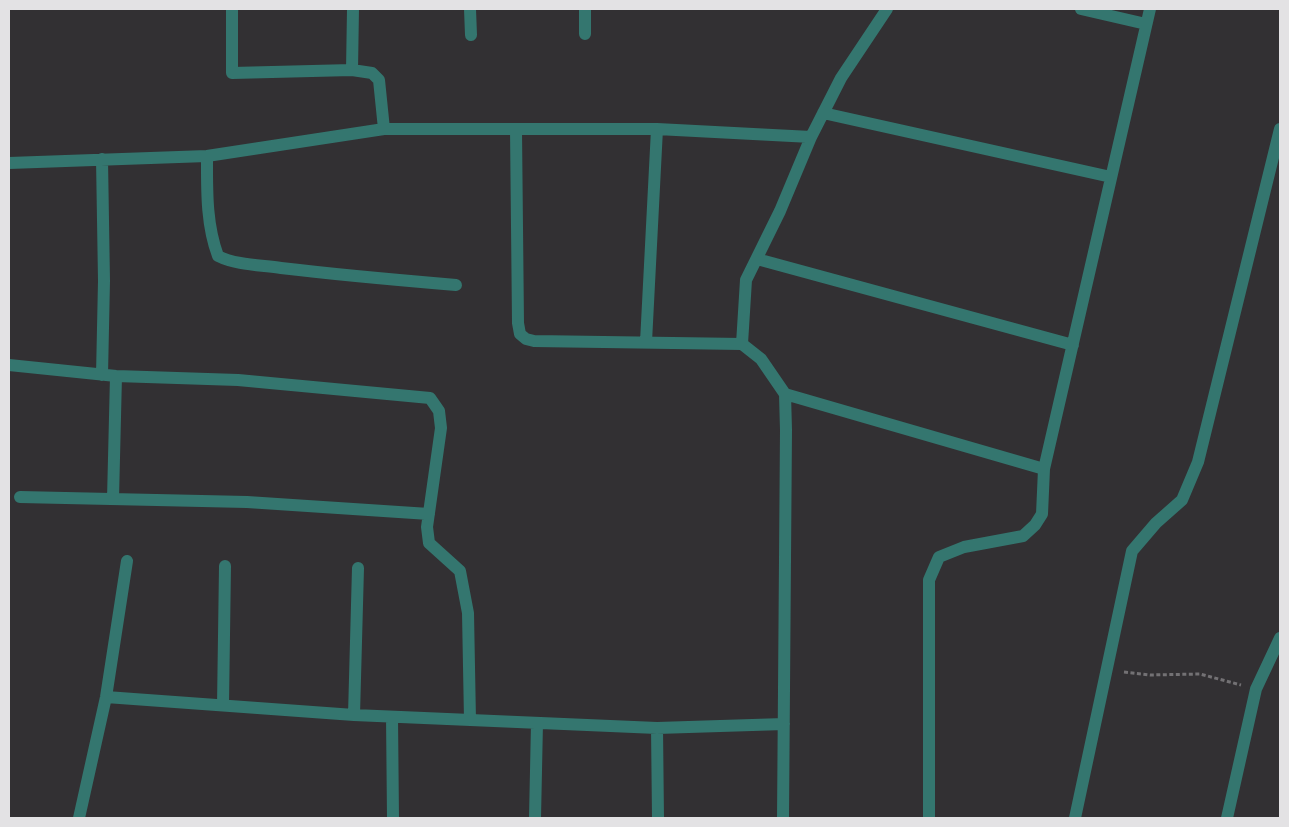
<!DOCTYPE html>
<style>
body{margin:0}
#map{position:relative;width:1289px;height:827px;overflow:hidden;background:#323033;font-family:"IBM Plex Sans",sans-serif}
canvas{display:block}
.frame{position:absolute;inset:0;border:10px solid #e3e2e4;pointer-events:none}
</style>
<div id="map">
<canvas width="1289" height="827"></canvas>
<div class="frame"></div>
</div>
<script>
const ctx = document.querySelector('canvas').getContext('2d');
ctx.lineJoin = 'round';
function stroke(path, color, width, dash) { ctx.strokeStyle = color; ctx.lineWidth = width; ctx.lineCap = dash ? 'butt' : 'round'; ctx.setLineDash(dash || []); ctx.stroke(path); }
const path = new Path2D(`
 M1124,672L1150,675L1200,674L1241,685`);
const minor = new Path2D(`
 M232,9V73L352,70L372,73L379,80L384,129
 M470,9L471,35
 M585,9V34
 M1081,9L1146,24
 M352,70L353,9
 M823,113L1111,177
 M516,130L518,323L520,334L526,339L534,341L742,344
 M207,156C207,189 206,224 218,256C236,265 260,265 281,268C339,275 397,280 456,285
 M102,159L104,281L102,375
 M9,163L207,156L384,129H657L811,137
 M757,259L1073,345
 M646,342L657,129
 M9,365L116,376L238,380L430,398L439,411L441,428L427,527L429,543L460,571L468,613L470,720
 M785,394L1044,469
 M20,497L247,502L429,514
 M113,499L116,376
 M106,697L354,715L657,728
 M223,705L225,566
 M354,715L358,568
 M392,717L393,818
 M79,818L106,697L127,561
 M535,818L537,723
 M658,818L657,728L784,724
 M783,818L786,430L785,394L761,359L742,344L746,280L780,211L811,137L841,78L887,9
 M929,818V580L939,557L964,547L1023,536L1035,525L1042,514L1044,469L1150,9
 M1075,818L1132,551L1156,523L1182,500L1198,462L1280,129
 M1227,818L1256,689L1280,638`);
stroke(path, '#737174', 3, [4, 2.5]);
stroke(minor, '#34766f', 12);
</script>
